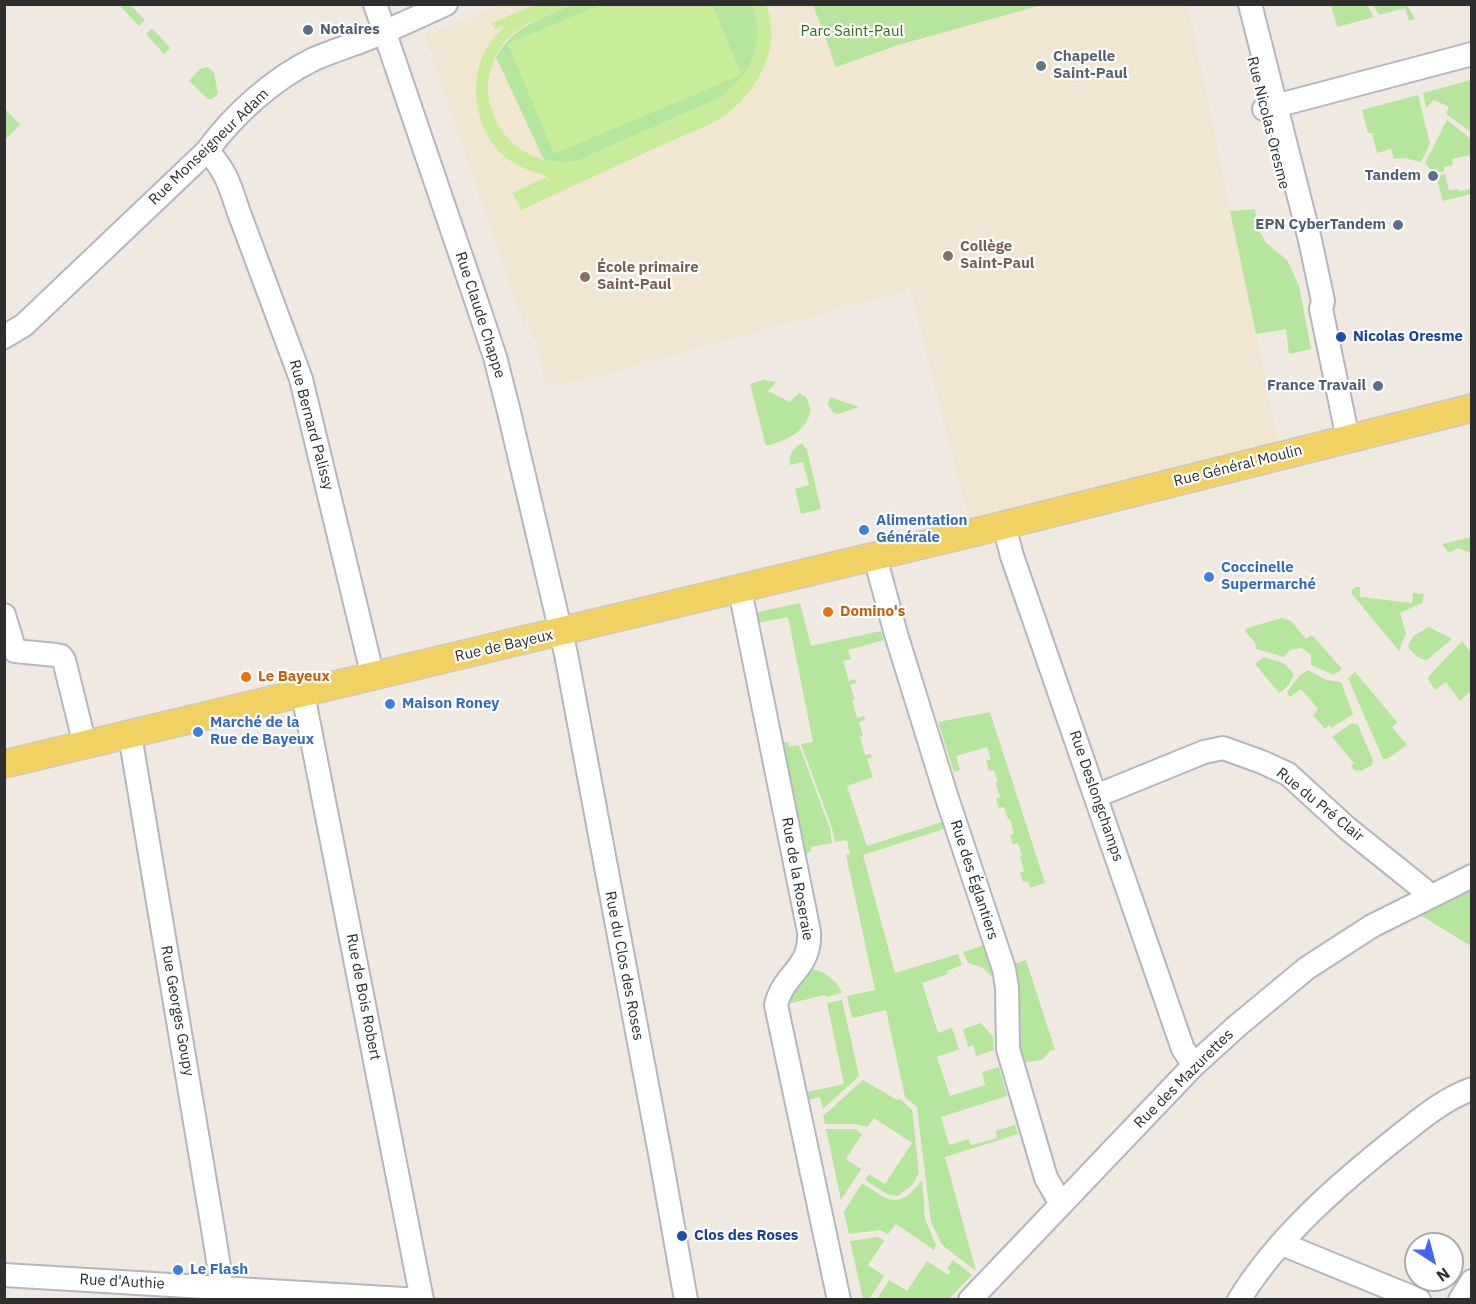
<!DOCTYPE html>
<meta charset="utf-8">
<style>
body{margin:0}
#map{position:relative;width:1476px;height:1304px;overflow:hidden;background:#efe9e1;font-family:"IBM Plex Sans",sans-serif}
canvas{display:block}
.frame{position:absolute;inset:0;border:6px solid #2e2e2e;pointer-events:none}
.north{position:absolute;left:1404px;top:1232px;width:60px;height:60px;box-sizing:border-box;background:#fff;border:2px solid #ababab;border-radius:50%;rotate:144deg;font-size:16px;font-weight:700;line-height:24px;text-align:center;color:#2e2e2e}
.north::after{content:'';display:block;margin:auto;width:21px;height:27px;background:#4264fb;clip-path:polygon(50% 0,100% 100%,50% 72%,0 100%)}
</style>
<div id="map">
<canvas width="1476" height="1304"></canvas>
<div class="frame"></div>
<div class="north">N</div>
</div>
<script>
const ctx = document.querySelector('canvas').getContext('2d');
ctx.lineJoin = 'round';
function fillPath(path, color) { ctx.fillStyle = color; ctx.fill(path, 'evenodd'); }
function stroke(path, color, width, dash) { ctx.strokeStyle = color; ctx.lineWidth = width; ctx.lineCap = dash ? 'butt' : 'round'; ctx.setLineDash(dash || []); ctx.stroke(path); }
function label(font, color, halo, rows, align = 'center') {
  ctx.font = font + ' "IBM Plex Sans",sans-serif'; ctx.lineWidth = 4.5; ctx.setLineDash([]); ctx.textBaseline = 'middle'; ctx.strokeStyle = halo; ctx.fillStyle = color; for (const [text, x, y, turn = 0] of rows) {
    ctx.save(); ctx.translate(x, y); ctx.rotate((+turn || 0) * Math.PI / 180); ctx.textAlign = isNaN(turn) ? turn : align; if (halo) ctx.strokeText(text, 0, 0); ctx.fillText(text, 0, 0); ctx.restore();
  }
}
const education = new Path2D(`
 M500,5H812L837,67L898,45L1042,5H1188L1278,442L1082,493L1081,491L969,519L910,289L609,373L549,387L545,381L539,353L528,322L523,323L425,36Z`);
const green = new Path2D(`
 M124,4L130,5L145,20L139,26L121,7Z
 M572,5H602L508,44L741,75L712,5H752C767,42 750,79 717,99L577,161L563,163L544,160L496,57C514,26 540,19 572,5Z
 M813,5H1042L898,45L836,67Z
 M1331,5H1367L1374,17L1337,27Z
 M1373,5H1407L1415,19L1409,21L1405,8L1379,15Z
 M152,28L170,48L164,54L146,34Z
 M208,67L214,73L218,94L212,99H208L189,81L200,69Z
 M1471,80V132L1446,114L1449,107L1434,100L1426,108L1423,93Z
 M1418,95L1430,144L1421,162L1404,158L1394,159L1391,149L1377,153L1372,133H1368L1362,110Z
 M5,109L20,125L5,140Z
 M1447,120L1471,139V158L1470,155L1452,159L1453,165L1444,167V171L1434,174L1425,163Z
 M1445,174L1449,191L1458,189L1459,191L1471,189V194L1443,201L1436,177Z
 M1255,209L1258,228L1266,243L1287,260L1299,286L1311,349L1289,354L1286,329L1256,334L1230,211Z
 M763,380L776,382L768,391L790,402L799,393L806,397L811,410C806,432 786,441 766,446L750,384Z
 M830,397L859,407L838,414L833,413L828,404Z
 M802,443L807,450L821,509L801,514L795,489L809,485L803,462L790,465C788,455 793,448 802,443Z
 M1471,537V553L1458,548L1449,553L1442,544Z
 M1355,587H1360V597L1412,603L1413,593L1424,594L1422,603L1400,613L1406,633L1399,651L1352,594V590Z
 M800,603L811,646L881,631L884,640L848,650L851,659L843,661L849,681L855,679L856,683L850,685L855,699L852,700L857,718L864,716L865,720L859,722L863,736L860,737L865,755L871,754L872,757L867,759L873,777L847,786L867,846L942,822L944,829L863,855L895,973L958,954L962,965L947,971L948,974L922,983L938,1033L952,1028L959,1049L937,1057L950,1096L985,1085L982,1072L999,1067L1007,1096L941,1117L949,1145L969,1139L971,1145L997,1138L996,1131L1015,1125L1018,1134L945,1157L976,1271L942,1245L931,1222L917,1107L905,1097L886,1010L852,1018L847,996L875,990L846,855L850,854L847,840L835,842L832,828L801,744L813,742L788,617L757,623L755,615L758,612Z
 M1282,618L1291,621L1306,639L1312,635L1342,669L1334,675L1311,665V655L1302,648L1290,650L1284,657L1256,649L1255,643L1245,631L1247,628Z
 M1429,627L1452,639L1427,660C1418,659 1412,653 1408,646L1413,636Z
 M1462,641L1471,652L1472,690L1460,701L1446,682L1435,690L1428,679L1429,676Z
 M1263,657L1284,663L1294,674L1288,686L1279,693L1255,664Z
 M1308,670L1326,680L1341,682L1353,714L1331,728L1329,725L1325,729L1313,715L1318,709L1301,689L1290,697L1287,692L1300,675Z
 M1355,672L1397,722L1392,727L1407,745L1387,759H1383L1348,678Z
 M990,712L1045,883L1030,888L1028,881L1023,882L1020,873L1024,871L1020,857L1022,856L1018,843L1013,845L1010,835L1014,833L1010,819H1008L1004,807L999,808L996,799L1000,797L996,783L998,782L994,770L989,771L986,761L991,759L987,747L956,756L960,770L954,772L938,722Z
 M1352,723L1358,725L1373,760L1372,765L1361,771L1354,770L1351,766L1354,763L1332,737Z
 M788,742L789,747L799,745L830,829L832,843L811,847V852L804,854L781,743Z
 M1471,890V946L1420,915Z
 M984,945L994,975L991,976L983,968L968,963L963,952Z
 M1026,960L1055,1050H1051L1042,1060L1022,1063L1018,1049L1013,964Z
 M813,969C826,972 837,981 842,993L825,997V995L787,1004L788,995Z
 M842,1000L859,1076L823,1109L820,1097L808,1100L807,1092L844,1084L827,1003Z
 M981,1023L993,1037L994,1050L976,1056L973,1045L968,1047L963,1029Z
 M863,1080L897,1100L900,1099L912,1110L919,1173L912,1185L898,1196L887,1194L865,1180L869,1174L885,1184L912,1143L874,1118L867,1127L856,1124H825L823,1116Z
 M826,1129H855L862,1134L846,1159L861,1169L841,1200Z
 M922,1180L925,1219L936,1245L934,1250L896,1224L888,1234L880,1230L849,1234L844,1212L862,1183C888,1201 899,1211 922,1180Z
 M878,1237L884,1241L868,1265L884,1276L870,1298L863,1299L850,1241Z
 M953,1260L972,1275L949,1299H877L889,1280L907,1291L927,1261L948,1275L950,1271L947,1269Z`);
const pitch = new Path2D(`
 M602,4L712,5L741,75L554,154L508,44Z
 M534,5H572C549,15 520,23 504,43C461,98 511,173 577,161L717,99C750,79 767,42 752,5H766C783,46 758,91 724,116C706,128 682,136 662,145C615,167 568,188 521,210L513,193L548,176C532,172 518,167 505,157C476,132 467,83 486,49C491,40 499,32 507,25L495,29L492,23Z`);
const minor = new Path2D(`
 M375,4L477,303L495,357L508,408L566,654L661,1159L686,1300
 M1250,4L1310,240L1323,301L1321,309L1348,439
 M1264,109L1472,54
 M207,151C225,169 230,185 238,210L301,379L373,677
 M4,337L24,325L207,151C234,114 273,79 314,59C330,52 346,47 362,41C390,30 418,17 446,4
 M1004,525L1012,556L1183,1049L1194,1065
 M875,557L896,634L946,795L1004,969L1007,988L1008,1049L1046,1178L1061,1204
 M740,590L809,932C811,970 783,973 776,1005L839,1300
 M4,615L15,651L56,655L61,656L64,660L85,745
 M303,694L422,1300
 M130,735L213,1229L220,1273L219,1300
 M1096,796L1204,752L1223,748L1262,762L1288,774L1347,828L1423,889L1429,897
 M1282,1244L1419,1300
 M4,1275L420,1300
 M970,1300L1194,1065L1237,1026L1307,968L1372,926L1472,876
 M1239,1300C1279,1235 1340,1183 1399,1136C1422,1118 1444,1099 1472,1089
 M1460,1300L1472,1281`);
const major = new Path2D(`
 M4,764L976,532L1472,408`);
const markers = [
 [308,30,6,"#5c6f8a"],
 [1041,66,6,"#6b7280"],
 [1433,176,6,"#5c6f8a"],
 [1398,225,6,"#5c6f8a"],
 [948,256,6,"#8d6e63"],
 [585,277,6,"#8d6e63"],
 [1341,337,6,"#1a4fb4"],
 [1378,386,6,"#5c6f8a"],
 [864,530,6,"#3f7fe0"],
 [1209,577,6,"#3f7fe0"],
 [828,612,6,"#e8710a"],
 [246,677,6,"#e8710a"],
 [390,704,6,"#3f7fe0"],
 [198,732,6,"#3f7fe0"],
 [682,1236,6,"#1a4fb4"],
 [178,1270,6,"#3f7fe0"]
];
const serviceNames = [
 ["Notaires",320,30,"left"],
 ["Tandem",1421,176],
 ["EPN CyberTandem",1386,225],
 ["France Travail",1366,386]
];
const parkNames = [
 ["Parc Saint-Paul",852,32]
];
const worshipNames = [
 ["Chapelle",1053,57],
 ["Saint-Paul",1053,74]
];
const streetNames = [
 ["Rue Nicolas Oresme",1268,123,76],
 ["Rue Monseigneur Adam",209,147,-44],
 ["Rue Claude Chappe",480,315,72],
 ["Rue Bernard Palissy",311,425,75],
 ["Rue Général Moulin",1238,466,-14],
 ["Rue de Bayeux",504,646,-13],
 ["Rue Deslongchamps",1096,796,71],
 ["Rue du Pré Clair",1320,805,39],
 ["Rue de la Roseraie",797,879,80],
 ["Rue des Églantiers",974,880,72],
 ["Rue du Clos des Roses",624,966,79],
 ["Rue de Bois Robert",363,997,79],
 ["Rue Georges Goupy",177,1011,80],
 ["Rue des Mazurettes",1184,1079,-45],
 ["Rue d'Authie",122,1282,3]
];
const educationNames = [
 ["Collège",960,247],
 ["Saint-Paul",960,264],
 ["École primaire",597,268],
 ["Saint-Paul",597,285]
];
const transitNames = [
 ["Nicolas Oresme",1353,337],
 ["Clos des Roses",694,1236]
];
const shopNames = [
 ["Alimentation",876,521],
 ["Générale",876,538],
 ["Coccinelle",1221,568],
 ["Supermarché",1221,585],
 ["Maison Roney",402,704],
 ["Marché de la",210,723],
 ["Rue de Bayeux",210,740],
 ["Le Flash",190,1270]
];
const foodNames = [
 ["Domino's",840,612],
 ["Le Bayeux",258,677]
];
fillPath(education, '#f0e6d1');
fillPath(green, '#b6e59e');
fillPath(pitch, '#c9ec9a');
stroke(minor, '#b4b7c1', 26);
stroke(major, '#c9c9c9', 30);
stroke(minor, '#fff', 22);
stroke(major, '#f2d163', 27);
for (const [x, y, r, color] of markers) { const dot = new Path2D(); dot.arc(x, y, r, 0, 2 * Math.PI); ctx.fillStyle = color; ctx.fill(dot); stroke(dot, '#fff', 2); }
label('bold 15px', '#4e5e75', '#fff', serviceNames, 'right');
label('15px', '#2c6e1b', '#fff', parkNames);
label('bold 15px', '#5b616d', '#fff', worshipNames, 'left');
label('15px', '#2e2e2e', '#fff', streetNames);
label('bold 15px', '#785e54', '#fff', educationNames, 'left');
label('bold 15px', '#164399', '#fff', transitNames, 'left');
label('bold 15px', '#366cbe', '#fff', shopNames, 'left');
label('bold 15px', '#c56008', '#fff', foodNames, 'left');
</script>
